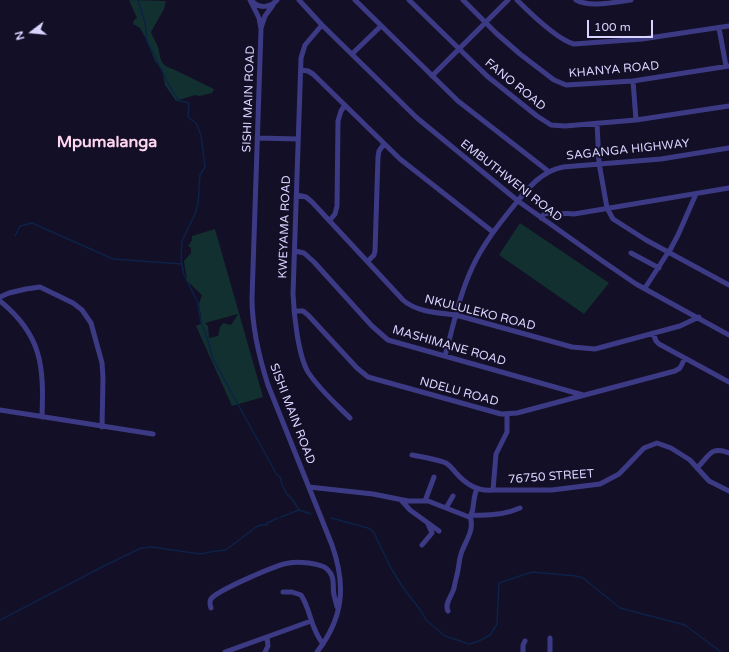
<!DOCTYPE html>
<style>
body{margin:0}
#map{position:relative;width:729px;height:652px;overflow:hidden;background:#130f26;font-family:"Varela Round",sans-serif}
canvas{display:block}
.north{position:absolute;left:12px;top:12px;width:40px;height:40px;-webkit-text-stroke:3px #130f26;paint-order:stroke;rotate:254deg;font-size:11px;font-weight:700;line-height:16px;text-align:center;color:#d9d4ff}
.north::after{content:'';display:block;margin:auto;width:14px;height:18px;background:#d9d4ff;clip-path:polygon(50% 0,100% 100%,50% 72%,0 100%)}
.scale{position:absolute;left:587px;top:20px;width:66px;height:18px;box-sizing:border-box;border:2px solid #d9d4ff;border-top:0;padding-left:5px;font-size:12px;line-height:14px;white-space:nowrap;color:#d9d4ff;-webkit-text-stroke:3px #130f26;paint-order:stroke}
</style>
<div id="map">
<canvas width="729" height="652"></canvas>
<div class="north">N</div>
<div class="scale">100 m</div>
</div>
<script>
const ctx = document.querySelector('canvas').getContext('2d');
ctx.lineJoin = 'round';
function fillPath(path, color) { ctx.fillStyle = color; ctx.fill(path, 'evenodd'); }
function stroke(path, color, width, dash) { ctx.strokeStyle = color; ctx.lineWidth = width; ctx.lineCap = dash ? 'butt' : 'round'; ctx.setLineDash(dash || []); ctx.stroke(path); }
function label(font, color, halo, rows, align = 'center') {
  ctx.font = font + ' "Varela Round",sans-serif'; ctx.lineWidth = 4; ctx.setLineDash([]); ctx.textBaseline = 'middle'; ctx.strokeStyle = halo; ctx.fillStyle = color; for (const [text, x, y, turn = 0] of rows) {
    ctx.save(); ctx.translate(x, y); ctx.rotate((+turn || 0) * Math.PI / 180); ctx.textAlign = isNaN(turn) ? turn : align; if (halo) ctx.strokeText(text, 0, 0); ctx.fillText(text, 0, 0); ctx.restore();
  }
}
const green = new Path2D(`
 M129,0L166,1L164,9L151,32C153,37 156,42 158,47C161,58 159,65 173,69L214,89L212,93L199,96L195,95L176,101L165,85L162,70L155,61L145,37L140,28L133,24L134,20L137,18Z
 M520,223L609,283L584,314L499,255Z
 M215,229L263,397L232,406L196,326L202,323L199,304L202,295L187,281L184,261L191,253V248L188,246L192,240V236ZM238,314L231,325L223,323L220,327L218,336L209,338L208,326L205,323Z`);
const stream = new Path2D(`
 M138,0L145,23L147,41L169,85L179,101L187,102L189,104L188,117L196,123L201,135L205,167L200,175L198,204L195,214L182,241L181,259L184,275L198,303L201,323L205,331L213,359L277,475L281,478V482L286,493L292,499L299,510
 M15,236L20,226L32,223L113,259L182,264
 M281,517L299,510L311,514
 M331,518L368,528L373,531L392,570L404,589L421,611L426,620L445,636L469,644L479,641L490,635L497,624L499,583L532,572L576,576L583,578L620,608L685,625L721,652
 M0,620L104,566L141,548L152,547L200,554L215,551L226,550L256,527L260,525H267V523L278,518`);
const minor = new Path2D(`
 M250,0L259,18L261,29L252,298C252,328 259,357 268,385L332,545C346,585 344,617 317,652
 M251,0C259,9 270,8 277,0
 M299,0L322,25L417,118L518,201L601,260L636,284L729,335
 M355,0L458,101L548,171
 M409,0L487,76L537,116L551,125L565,126L636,120L729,106
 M463,0L496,33L520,54L554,80L566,85L633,81L729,66
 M517,0C529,12 558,40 574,44L642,39L729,26
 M576,0C591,8 614,2 631,0
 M322,25L305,45L301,58L293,294C294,315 298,355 308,372C319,389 336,404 350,418
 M261,28L265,16L273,5
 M719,28L726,66
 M352,54L381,26
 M301,70L308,71L313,74L400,159L493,232
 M432,76L508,0
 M633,81L636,120
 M597,123L599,163L607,208L613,219L646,240L729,285
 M257,138L298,139
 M297,195L306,197L312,202L403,300C416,312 439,313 456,315L572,347L595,349L680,326L699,317
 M541,218L545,213C552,216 565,212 574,214L729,188
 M330,220L335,214L337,206L338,121L341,111L345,105
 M295,251L304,253L314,262L372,326L388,340L583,395
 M669,252L678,235L696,194
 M631,253L659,268
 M368,261L374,255L375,251L378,157L379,151L384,144
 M645,288L669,251
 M0,297L9,293L26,289L40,287L73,303L82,310L91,323L102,363L103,378L102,427
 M0,301C42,335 44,366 42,417
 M294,311H303L308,315L357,368L368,377L501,414L517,413L675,371L680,368L685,358
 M653,333L656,341L659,344L729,382
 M445,356C453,327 459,296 472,268C483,244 499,224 516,203C529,187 542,171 563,167L661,159L729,148
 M0,410L153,434
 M507,414V432L496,454L493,490H552L600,484L619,474L644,448L657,443L671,448L690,460L709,481L729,491
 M412,455C422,457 436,459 446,463C451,466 453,470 457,474C467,485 478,492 493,490
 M697,468C709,457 710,445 729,453
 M309,487L373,494L408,501H428L469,517C475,513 472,498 477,489
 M401,500L410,510L439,531
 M425,501L434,477
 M446,508L453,496
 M471,515C489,516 504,515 520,508
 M422,545L432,533L428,524
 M283,592H292L301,595C311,610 310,628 323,644
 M211,608C210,605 209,602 211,599C216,591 278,564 289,563C297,561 321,563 327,569C336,577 332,586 334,595C335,599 336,603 337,607
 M448,611C444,604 452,596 454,588C455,582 457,576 458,570C459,565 459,560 461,554C465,541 475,531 470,516
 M225,652L311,621
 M265,652L268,646L267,637
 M523,652V645L525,641
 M550,652V638`);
const streetNames = [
 ["KHANYA ROAD",614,70,-5],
 ["FANO ROAD",515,85,39],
 ["SISHI MAIN ROAD",249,99,-88],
 ["SAGANGA HIGHWAY",628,150,-6],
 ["EMBUTHWENI ROAD",511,181,38],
 ["KWEYAMA ROAD",285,227,-88],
 ["NKULULEKO ROAD",480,313,14],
 ["MASHIMANE ROAD",449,346,16],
 ["NDELU ROAD",459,392,15],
 ["SISHI MAIN ROAD",292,414,69],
 ["76750 STREET",551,477,-4]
];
const districtNames = [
 ["Mpumalanga",107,143]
];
fillPath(green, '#12302f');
stroke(stream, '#0c2248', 1.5);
stroke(minor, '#3d3a85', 5);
label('12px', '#d9d4ff', '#130f26', streetNames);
label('bold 16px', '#ffd6f0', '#130f26', districtNames);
</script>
